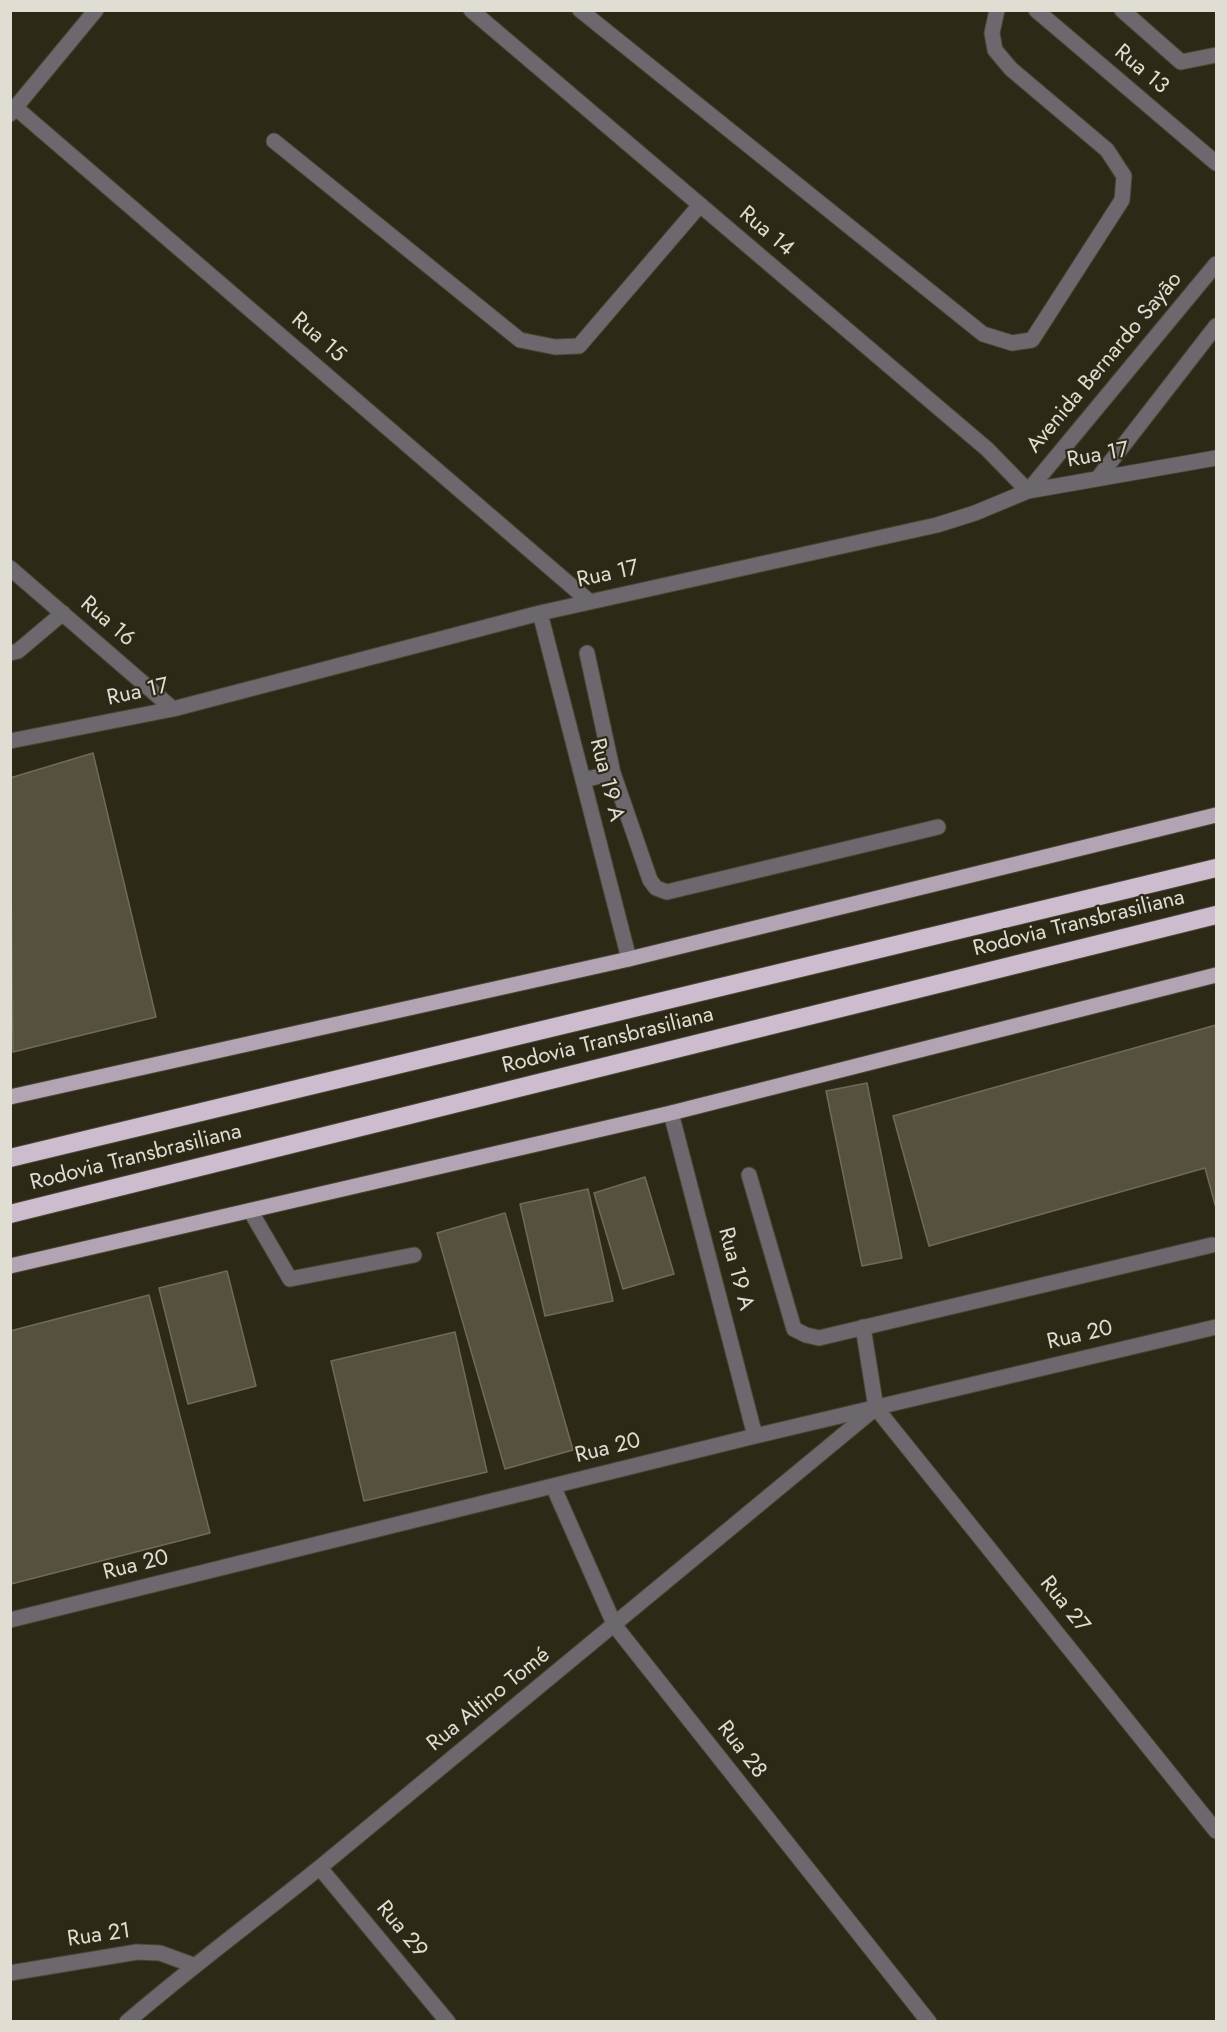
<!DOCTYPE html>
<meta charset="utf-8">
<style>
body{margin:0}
#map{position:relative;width:1227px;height:2032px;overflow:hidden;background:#2d2917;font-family:Jost,sans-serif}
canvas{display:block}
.frame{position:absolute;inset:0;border:12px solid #e0ded3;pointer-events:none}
</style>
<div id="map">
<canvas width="1227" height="2032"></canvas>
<div class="frame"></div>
</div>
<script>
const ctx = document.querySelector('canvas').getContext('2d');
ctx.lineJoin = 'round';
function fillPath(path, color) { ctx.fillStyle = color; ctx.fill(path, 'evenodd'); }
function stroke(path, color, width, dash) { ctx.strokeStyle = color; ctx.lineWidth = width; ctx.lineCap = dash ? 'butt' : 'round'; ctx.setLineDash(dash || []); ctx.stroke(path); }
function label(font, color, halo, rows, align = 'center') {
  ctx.font = font + ' Jost,sans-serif'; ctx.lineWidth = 4.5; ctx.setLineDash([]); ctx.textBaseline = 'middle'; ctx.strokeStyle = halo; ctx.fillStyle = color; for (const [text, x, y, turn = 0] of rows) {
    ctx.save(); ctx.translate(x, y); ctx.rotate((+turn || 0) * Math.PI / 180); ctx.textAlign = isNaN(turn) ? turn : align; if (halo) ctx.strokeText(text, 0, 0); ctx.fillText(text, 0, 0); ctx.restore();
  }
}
const building = new Path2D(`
 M93,753L156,1017L13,1052L10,778Z
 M1216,1025V1208L1205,1168L929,1246L893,1116Z
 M867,1083L902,1258L862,1266L826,1091Z
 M645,1177L674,1274L623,1289L594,1193Z
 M588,1189L613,1301L545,1316L520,1204Z
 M505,1213L573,1450L505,1469L437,1233Z
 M227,1271L256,1386L188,1404L159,1288Z
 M149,1295L210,1533L11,1584L10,1331Z
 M455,1332L487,1472L364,1501L331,1361Z`);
const minor = new Path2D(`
 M471,10L987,449L1028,491L1216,264
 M580,10L983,334L1012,343L1032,340L1122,200L1124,176L1107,150L1011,69L995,50L992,33L997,10
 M1036,10L1216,163
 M1122,10L1181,62L1216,55
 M16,108L590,602
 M10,114L96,10
 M274,141L520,340L555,347L579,346L700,205
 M1098,478L1216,326
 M10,568L173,709
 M540,613L629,959
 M10,653L18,651L63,613
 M587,653L613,773L650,880L656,888L667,892L938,827
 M10,741L173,709L540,613L937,525L975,513L1028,491L1216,458
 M583,780L613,773
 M671,1113L755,1436
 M749,1175L794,1329L806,1335L819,1338L1212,1245
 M251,1212L290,1279L414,1255
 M863,1327L876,1408
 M876,1408L1216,1831
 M553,1486L615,1626L929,2022
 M10,1620L755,1436L1216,1327
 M320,1868L448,2022
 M10,1973L137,1952L160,1953L193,1965
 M127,2022C195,1963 266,1912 335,1855C515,1708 694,1560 872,1411`);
const major = new Path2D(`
 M10,1097L629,959L1216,815
 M10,1266L671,1113L1216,975`);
const highway = new Path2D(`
 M10,1158L1216,868
 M10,1214L1216,915`);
const streetNames = [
 ["Rua 13",1141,70,40],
 ["Rua 14",766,232,40],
 ["Rua 15",318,338,41],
 ["Avenida Bernardo Sayão",1105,363,-50],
 ["Rua 17",1098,456,-10],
 ["Rua 17",608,575,-12],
 ["Rua 16",107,622,41],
 ["Rua 17",138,693,-12],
 ["Rua 19 A",606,780,76],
 ["Rodovia Transbrasiliana",1079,924,-14],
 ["Rodovia Transbrasiliana",608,1041,-14],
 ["Rodovia Transbrasiliana",136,1158,-14],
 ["Rua 19 A",735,1269,75],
 ["Rua 20",1080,1336,-13],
 ["Rua 20",608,1449,-14],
 ["Rua 20",136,1566,-14],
 ["Rua 27",1064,1605,51],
 ["Rua Altino Tomé",489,1700,-39],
 ["Rua 28",741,1750,52],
 ["Rua 29",401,1930,50],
 ["Rua 21",99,1936,-8]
];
fillPath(building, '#55513e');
stroke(building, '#6f6b57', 1.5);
stroke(minor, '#4a4635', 17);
stroke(major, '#4a4635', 17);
stroke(highway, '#4a4635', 20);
stroke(minor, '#6d676e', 15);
stroke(major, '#b2a4b2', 15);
stroke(highway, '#cdbcce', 18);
label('22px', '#e0ded3', '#2d2917', streetNames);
</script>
